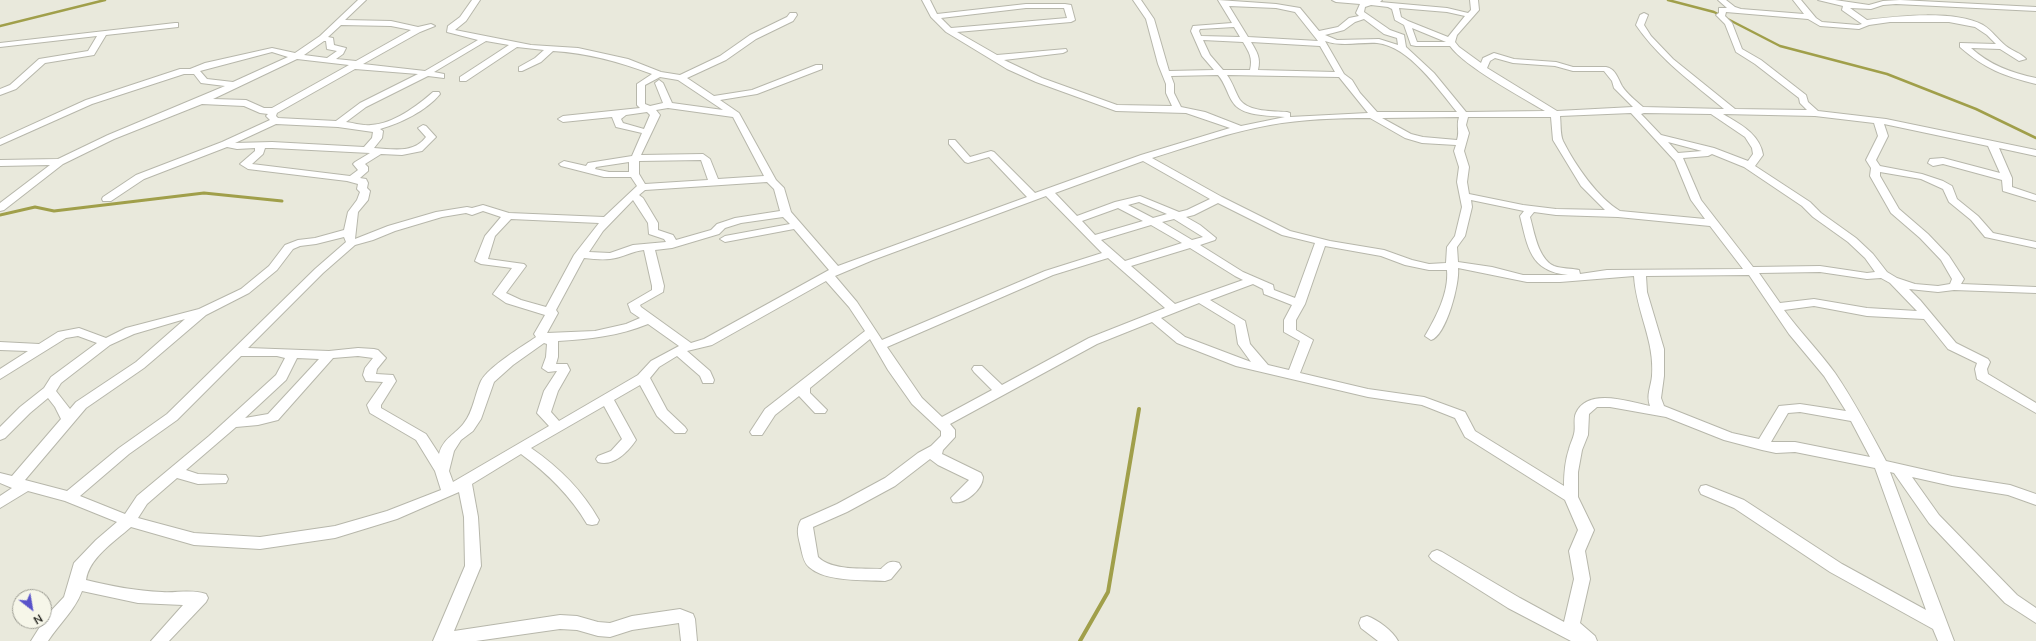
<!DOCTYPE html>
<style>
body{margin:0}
#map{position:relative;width:2036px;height:641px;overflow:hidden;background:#e9e9dc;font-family:"Nunito Sans",sans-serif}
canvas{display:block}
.north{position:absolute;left:12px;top:589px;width:40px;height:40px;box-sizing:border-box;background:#f6f6e9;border:1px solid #9e9e94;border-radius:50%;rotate:149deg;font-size:11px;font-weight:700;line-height:16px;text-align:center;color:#191914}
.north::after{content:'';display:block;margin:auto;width:14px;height:18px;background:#5852ca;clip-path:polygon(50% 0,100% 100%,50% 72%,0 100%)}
</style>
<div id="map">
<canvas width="2036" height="641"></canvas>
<div class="north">N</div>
</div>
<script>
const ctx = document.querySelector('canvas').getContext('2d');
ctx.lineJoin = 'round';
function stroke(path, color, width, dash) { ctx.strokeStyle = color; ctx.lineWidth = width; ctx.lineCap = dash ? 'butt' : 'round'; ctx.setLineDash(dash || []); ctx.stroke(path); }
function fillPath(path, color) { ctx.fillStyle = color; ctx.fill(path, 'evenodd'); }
const streamFar2 = new Path2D(`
 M1668,0L1714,12L1780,46L1887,74L1976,109L2036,138
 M0,26L105,0`);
const streamFar1 = new Path2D(`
 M0,215L35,207L54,211L204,193L282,201`);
const stream = new Path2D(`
 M1080,641L1108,592L1139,409`);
const minor = new Path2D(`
 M358,0H366L345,20L391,21L418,27L431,24L435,26L420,32L363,64L425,71L478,40L447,32L448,26L460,17L472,0H480L466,21L455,30L531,45L578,48L628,59L661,72L680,75L720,56L750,35L787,17L790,13H796L797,15L793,21L756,39L726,60L687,78L714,96L752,90L816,65H822V69L757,94L720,100L739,113L776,180L784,188L791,212L838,266L1027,197L989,157L968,163L965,162L949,144V140H955L970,157L991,151L994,152L1035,193L1141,155L1230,128L1186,113L1116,111L1036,82L1007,69L946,32L931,17L922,0H930L937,14L1026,4H1065L1071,5L1075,20L1071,22L957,32L997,55L1066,49L1067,51L1063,53L1004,60L1042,78L1117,105L1172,106L1166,93V84L1158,64L1146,19L1133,0H1141L1154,19L1169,71L1214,70L1202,56L1191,31L1193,26L1232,23L1218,0L1276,4L1300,8L1319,31L1338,27L1349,18L1359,16L1356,13L1360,4L1336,2L1332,0H1382L1380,2L1447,8L1468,13L1471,10L1470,0H1478L1479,10L1457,35L1455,42L1459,47L1481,63L1483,58L1494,53L1514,59L1556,62L1573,67H1606C1616,69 1618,79 1622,86C1627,94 1636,101 1643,107L1724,109C1692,82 1660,60 1636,25L1640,15L1644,13L1648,15L1644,25L1651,36L1673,59L1735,109L1807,110L1800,103L1799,98L1755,64L1736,52L1725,24L1716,15L1719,13V8H1727L1718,0H1726L1735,7L1741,9L1804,14L1793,0H1801L1816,18L1822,22L1858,25L1862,24L1842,10L1843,6L1818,0H1835L1869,5L1883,1L1900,0L2036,7V11L1896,4L1883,5L1871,9L1850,8L1867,20C1899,16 1954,10 1983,25C1993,31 1997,39 2006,46C2012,51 2021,53 2026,59L2019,61L2000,49L1971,48C1990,65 2011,73 2036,78V84C2004,76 1985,69 1960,47V43L1996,44L1987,35L1975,27L1949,22H1890L1869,25L1859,29L1820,26L1808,19L1726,12L1725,16L1732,23L1742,49L1761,60L1806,95L1808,102L1818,111L1886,119L2036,150V156L1999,148L2012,178V187L2036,195V201L2003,191L2002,180L1943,164L1933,166L1928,163L1930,159L1943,158L2000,173L1988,146L1884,124L1888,136L1876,160L1880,166L1922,174L1943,181L1952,186L1957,199L1978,216L1993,233L2036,242V248L1985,237L1971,220L1949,202L1943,189L1921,179L1880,172V176L1899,209L1928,234L1949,256L1964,279L1961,284L2036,287V293L1954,290L1938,292L1909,289L1920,300L1956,343L1988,359L1990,362L1987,369L1988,374L2036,403V413L1977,379L1975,369L1977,363L1948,349L1924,319L1867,316L1814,306L1784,310C1800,332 1819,351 1835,373C1854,401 1870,431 1886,461L1952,476L2010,485L2036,494V505L2008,495L1952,486L1912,477L1939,515L2017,595L2036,608V623L2005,603L1929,523L1894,473L1890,472L1954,641H1938L1933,629L1830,572L1734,508L1701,494L1699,490L1701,486L1706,485L1744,500L1842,564L1926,610L1875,468L1795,452L1776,453L1762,450L1724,440L1666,417L1610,407H1597L1589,414L1588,435L1582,450L1578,472V497L1594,530L1585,551L1590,579L1580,623L1595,636L1597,641H1571L1508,608L1432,560L1429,556L1432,552L1437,550L1442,552L1520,598L1564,622L1574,579L1569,551L1578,530L1565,500L1465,437L1455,418L1422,405L1368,397L1236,366L1177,343L1152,322L1097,344L950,424L955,430V437L943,450L942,454L981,473L983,477C983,489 965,505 953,502L951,498L969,480L938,465L930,459L895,486L847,512L813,527L818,557C832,571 863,568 881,569C887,563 890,560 899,563L901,567L891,579L885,581C864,580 825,582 809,567C803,562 802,552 800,544C798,536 796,528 801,520L837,504L885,478L918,453L931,446L941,436V431L912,404L888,370L870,339L810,388V393L827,410L825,413H815L799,396L775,415L762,435H752L750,432L765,409L865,331L849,307L826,281L712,345L687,351L710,371L714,380L713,383H703L700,376L677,356L659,367L650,378L667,410L685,427L687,430L685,433H675L657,416L640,385L614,400L636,440C628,452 613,467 598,462L596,459L598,456L611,451L622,439L604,406L531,448C560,468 582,490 599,520L597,524L592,525L587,524C570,495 548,474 521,454L472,484L478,517L481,566L454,631L560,615L577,616L598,622L610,623L632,616L680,609L693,614L695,619L697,641H681L679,623L632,630L610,637L598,636L577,630L560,629L476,641H433L465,566L464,517L459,492L397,519L335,538L260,549L194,545L131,527C114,542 89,558 86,580C111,586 136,591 162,592C176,593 193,589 206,594L208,598L206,602L169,641H151L183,605L138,603L82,591C75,610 59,624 48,641H31L48,614L64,597L74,563L96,540L117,522L65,501L28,491L0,508V496L12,488L0,483V473L12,476L61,419L55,407L48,398L30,413L5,438L0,440V427L20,407L44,388L51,377L97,343L78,336L66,338L0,379V369L28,351L0,350V342L39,344L58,332L79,328L106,338L126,328L199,309L241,289L269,266L285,245L298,240L315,238L344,230L348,212L357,200L360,192L357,189L358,184L347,181L248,169L240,164L255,151V148L237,149L227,147L144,179L111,201H103L102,199L103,197L136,175L222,142L270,120L266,116L268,114L260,113L244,106L202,104L114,139L63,164L4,210L0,211V203L50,165L0,166V160L58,159L108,135L225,86L201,83L194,74H184L92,104L0,145V139L86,100L180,69H190L205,63L272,48L295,53L320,36ZM1371,5L1388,7L1392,9L1395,20L1404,25L1411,45L1416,46H1450C1464,66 1521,97 1545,111L1466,112L1434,73L1406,47L1404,35L1390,30L1364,12L1365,7ZM1229,6L1276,8L1295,12L1318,41L1248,37ZM1026,8H1064L1067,18L951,28L941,18ZM1399,8L1447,12L1465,16L1448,37L1408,21L1401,17ZM1364,19L1384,34L1397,38L1398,45L1379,39L1337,40L1325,35L1344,30L1355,22ZM341,25L391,26L411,30L356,61L336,59L343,54L346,48L334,45L333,38L328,37ZM1234,27L1240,37L1201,36L1199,31L1200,29ZM1412,28L1446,42H1417ZM1203,40L1243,42C1249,52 1253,58 1250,70H1223L1210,55ZM324,41H326L327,49L337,51L327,58L304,55ZM486,41L509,45L460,77V81H466L517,47L544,50L535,58L519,67V71H522L541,62L553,51C588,53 620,62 652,74L637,84V105L640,108L563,116L558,119L563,122L612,117L616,127L642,133L632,156L588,163L586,166L564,161L559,164L561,166L604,177H631L637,186L604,217L509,213L483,205L472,208L467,207L436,212L388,226L355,239L358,212L368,200L370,191L367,188L368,183L366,179L360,178L368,171V167L365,164L381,154L402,155L422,151L436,137L426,126L423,125L418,128L426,137C413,154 393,149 374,148L382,138L383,131L380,129C401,123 426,111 440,94L439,92H433C417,106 393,124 371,125C363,126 354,123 346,122L366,107L428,76L444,78V74L434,72ZM1325,41C1342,47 1359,42 1377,43C1409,46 1438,89 1457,112H1377L1360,93L1352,80L1344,74ZM1251,42L1320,46L1335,72L1258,70C1261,58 1257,52 1251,42ZM272,52L288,57L233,82L207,79L200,71ZM1495,58L1513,63L1555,66L1573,71H1604L1612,81L1614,88L1633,107L1557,111L1487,68L1490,61ZM297,59L349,65L272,108H264L246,100L213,99ZM355,69L418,74L360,103L336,121L278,118L276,116L277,113ZM1218,75C1225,83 1227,93 1232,101C1241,117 1268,115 1285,117L1241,126L1205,112L1181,107L1174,93V84L1171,76ZM1227,75L1339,77L1368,113L1290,117V113L1287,112C1273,111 1249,112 1240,100C1235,92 1233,83 1227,75ZM660,77L678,80L723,110L672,103L663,83L659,80L655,83L663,103L650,106L645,104V85ZM668,108L733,117L764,176L718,179L710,159L703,154L641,155L660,115L656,110ZM647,112L650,115L644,129L623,123L621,119L626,115ZM1631,113L1675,161L1691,200L1705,219L1620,211C1598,198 1575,165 1563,141C1560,134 1561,124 1560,116ZM1644,113L1711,114L1745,137L1752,148L1753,154L1748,161L1714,148L1661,135L1641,114ZM1723,114L1815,116L1874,123L1878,136L1866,160L1871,168L1870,176L1891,213L1920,238L1941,260L1952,279L1950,284L1938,286L1915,284L1897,278L1887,272L1873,254L1856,238L1821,213L1810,202L1755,166L1763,155C1760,134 1740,124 1723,114ZM1459,117C1456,126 1460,131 1457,140L1423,137L1411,134L1382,118ZM1468,117H1551L1553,140L1581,186L1605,210L1556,209L1523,205L1469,194L1467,182L1469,167L1464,151L1469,133L1466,125ZM1370,118L1405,138L1422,143L1456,145L1454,151L1459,167L1457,182L1462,207L1455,236L1447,247L1446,263L1429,264L1412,260L1384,250L1330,241L1290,231L1222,197L1152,158C1191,146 1230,132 1270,125C1302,119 1336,118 1370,118ZM276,124L338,127L373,132L372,138L364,147L272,142L235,143ZM1668,142L1702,151L1678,153ZM265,148H272L370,153L355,162L353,164L358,170L350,176L252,164L263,154ZM1712,154L1744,167L1802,206L1813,217L1848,242L1865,258L1875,272L1867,273L1820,266L1753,267L1701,200L1683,158L1708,156ZM701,160L708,180L645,184L639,174V161ZM1143,161L1210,199L1187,210L1179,212L1140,196L1115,202L1077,216L1055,193ZM629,162V172H609L595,169L596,167ZM767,182L774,189L780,211L735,218L717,224L711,230L676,240L673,235L658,230V223L643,198L639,195L645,190ZM1046,196L1102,253L1045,271L882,340L857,302L835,276L873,260ZM633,200L648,223L649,234L664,239L666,242L633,245L610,253L589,252L603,231ZM1471,200L1524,211L1520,216C1528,248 1530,271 1568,275H1523L1492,267L1458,262L1457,247L1465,236L1472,207ZM1139,202L1167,214L1153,218L1128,205ZM1218,203L1282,235L1315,243L1295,298L1274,290L1273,285L1243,272L1200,245L1215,240L1216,238L1200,225L1186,217L1194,215ZM1118,208L1143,221L1095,235L1082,221ZM483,211L501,217L485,236L475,261L481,264L512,268L493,294L506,303L545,315L534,334L536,337C523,346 488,367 481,381C475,394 473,412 464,423C456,434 443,438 439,454L426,434L381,408V405L396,381L393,375L376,374L377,369L386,358L378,350L374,349L358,348L329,351L248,348L323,273L355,245L373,240L395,231L442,217L466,213L472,215ZM1534,212L1556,215L1618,217L1710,226L1743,269L1607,270L1580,274L1579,270C1571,268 1562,269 1554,266C1538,259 1534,231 1530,217ZM783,217L790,224L725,236L720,239L725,242L794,229L829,270L704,339L691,343L641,307L640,305L663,292L664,286L655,250L672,248L719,234L725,228L741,223ZM511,219L599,223L574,255L546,307L521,300L506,293L526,266L524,264L488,259L495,236ZM1174,219L1203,237L1192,240L1162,222ZM1151,225L1182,243L1125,261L1101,240ZM344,237L346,242L315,269L167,414L119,448L67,491L25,480L86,408L144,368L206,315L249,293L277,270L293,249L300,246L316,244ZM1325,246L1381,256L1405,265L1429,270H1447C1449,293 1436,317 1425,336L1431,340C1446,336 1460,283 1458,268L1527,282H1560L1634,276C1636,311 1655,341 1652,376C1651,387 1646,395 1650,406C1630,402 1588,387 1576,413C1573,419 1576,428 1574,434C1573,439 1570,444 1569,449C1565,461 1564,474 1564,486L1475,431L1465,412L1424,397L1368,389L1300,373L1313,340L1296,330V320L1305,304ZM1190,248L1235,276L1243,280L1175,304L1131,266ZM644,250L652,286V290L628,304L631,312L640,318L626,324L595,331L547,333L558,313L556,310L584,258C593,259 602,260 610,259C622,258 632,251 644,250ZM1108,258L1165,308L1089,338L1002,385L982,366H974L972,369L974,372L992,390L942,417L922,398L887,347L1053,275ZM1820,272L1867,279L1881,278L1890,283L1917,311L1867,308L1814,299L1780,303L1759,273ZM1749,275L1789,334L1824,376L1846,411L1800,404L1779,406L1759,439L1732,433L1664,406L1661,398L1664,376V349L1647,292L1646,276ZM1253,284L1263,289L1264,294L1292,305L1284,320V332L1300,341L1289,370L1268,365L1250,344L1245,321L1210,300ZM1199,303L1235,325L1238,344L1251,362L1185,337L1161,318ZM185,319L136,362L76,402L70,409L56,391L61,383L110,345L134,334ZM648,324L679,346L651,361L638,375L559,421L551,412L558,391L570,370L567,364H556L558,357V341C589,339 619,336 648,324ZM544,343L547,344L546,357L542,368L548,372L557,371L544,391L537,413L549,426L453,482L449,471L454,451L461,440L473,431L481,419L494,382L513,365ZM241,356H277L285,358L276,375L209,436L137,496L125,514L80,496L129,454L177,420ZM358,356L373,358L365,368L363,375L366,381L383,382L367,405L370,413L416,440L435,471L441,490L387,511L335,526L260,537L194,533L138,518L147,504L177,478L198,484L226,483L228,479L226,475L198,474L186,470L236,427L258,425L278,420L333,358ZM297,358L319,359L268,414L245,418L286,380ZM1800,412L1851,421L1870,457L1795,442H1771L1788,413Z
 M175,23H178V27L106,35L94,55L45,63L16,89L0,95V89L10,85L39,59L88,51L97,36L0,47V43Z
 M1367,616C1378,620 1393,631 1398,641H1378L1361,628L1359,623L1361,618Z`);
stroke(streamFar2, '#a09f4a', 2.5);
stroke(streamFar1, '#a09f4a', 3);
stroke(stream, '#a09f4a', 4);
stroke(minor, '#b7b7ab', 2);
fillPath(minor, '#fff');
</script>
